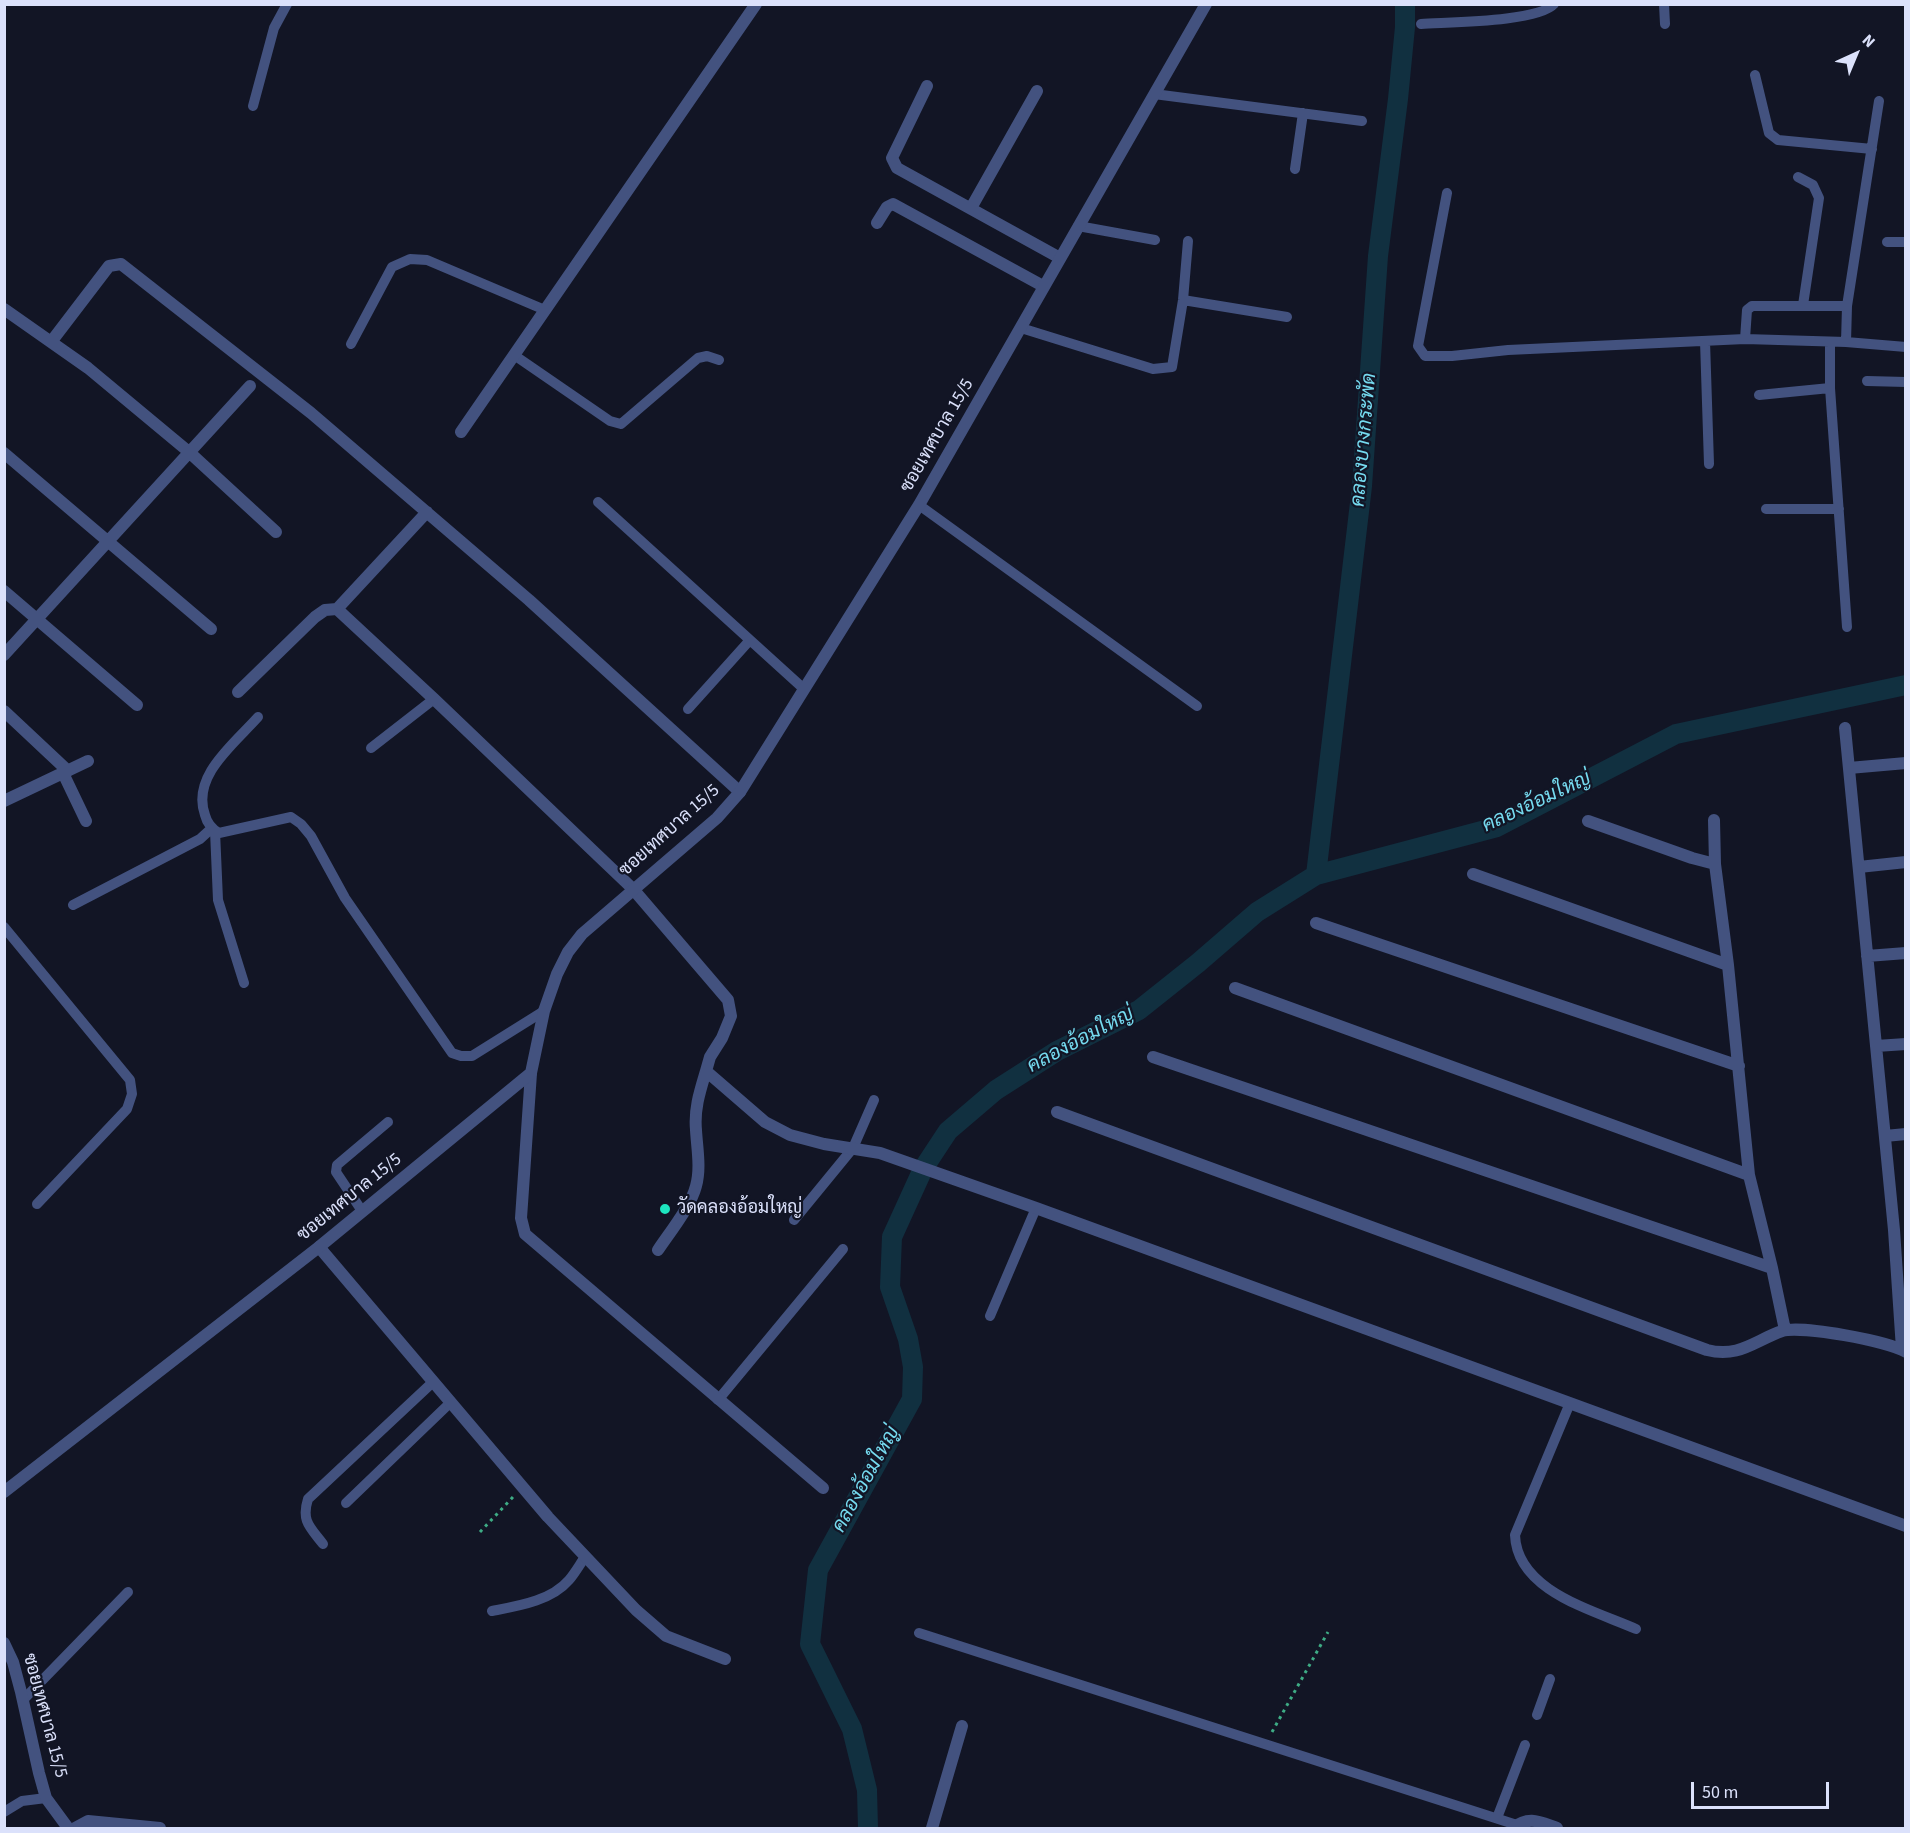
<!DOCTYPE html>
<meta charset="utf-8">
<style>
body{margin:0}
#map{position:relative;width:1910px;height:1833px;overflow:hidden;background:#121525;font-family:"Source Sans 3",sans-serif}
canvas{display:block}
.frame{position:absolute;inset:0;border:6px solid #dbe1fb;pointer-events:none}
.north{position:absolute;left:1826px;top:24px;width:60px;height:60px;-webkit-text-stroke:4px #121525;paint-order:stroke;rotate:44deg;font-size:16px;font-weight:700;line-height:24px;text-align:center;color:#dbe1fb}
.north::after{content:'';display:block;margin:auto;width:21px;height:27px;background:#dbe1fb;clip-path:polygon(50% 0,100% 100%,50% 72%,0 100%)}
.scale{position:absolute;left:1691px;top:1782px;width:138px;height:27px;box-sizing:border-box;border:3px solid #dbe1fb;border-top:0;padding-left:8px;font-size:18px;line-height:21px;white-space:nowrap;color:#dbe1fb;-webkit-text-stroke:4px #121525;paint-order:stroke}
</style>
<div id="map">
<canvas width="1910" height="1833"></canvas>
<div class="frame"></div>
<div class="north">N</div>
<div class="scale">50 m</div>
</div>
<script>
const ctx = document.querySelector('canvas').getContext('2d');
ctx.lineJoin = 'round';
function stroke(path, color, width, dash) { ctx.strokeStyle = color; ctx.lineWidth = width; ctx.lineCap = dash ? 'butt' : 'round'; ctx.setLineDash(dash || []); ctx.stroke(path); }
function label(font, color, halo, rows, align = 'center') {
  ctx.font = font + ' "Source Sans 3",Sarabun,sans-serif'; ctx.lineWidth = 4.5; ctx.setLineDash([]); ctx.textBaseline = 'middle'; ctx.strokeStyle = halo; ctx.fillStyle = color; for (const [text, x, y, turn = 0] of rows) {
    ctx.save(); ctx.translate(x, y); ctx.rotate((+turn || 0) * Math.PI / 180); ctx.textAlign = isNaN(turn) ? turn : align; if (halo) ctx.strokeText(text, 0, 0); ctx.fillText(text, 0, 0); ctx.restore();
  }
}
const canal = new Path2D(`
 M1316,875L1362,486L1378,256L1398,99L1405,27V4
 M868,1828L867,1790L852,1729L810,1644L818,1570L912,1399L913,1367L908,1339L890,1287L892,1237L923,1169L948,1131L996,1090L1057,1051L1139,1010L1198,963L1257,912L1316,875L1497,827L1676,734L1906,685`);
const path = new Path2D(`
 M480,1532L513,1497
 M1272,1732L1328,1632`);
const service = new Path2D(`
 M1664,4L1665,24
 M1421,24C1448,22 1538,22 1554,4
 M1755,75L1769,133L1778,140L1872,149
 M1154,94L1362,121
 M253,106L274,28L287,4
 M1295,169L1303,113
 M1798,177L1813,185L1819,198L1803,305
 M1447,193L1418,346L1425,356H1452L1508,350L1745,339L1846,342L1906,347
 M1078,226L1155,240
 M1887,242H1906
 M1183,300L1287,317
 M1021,328L1153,369L1172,367L1183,300L1188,241
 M1745,339L1747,310L1752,306H1847
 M1705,341L1709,464
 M1846,342L1847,306L1879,101
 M1830,343V388L1847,627
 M351,344L392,267L410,259L427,260L545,310
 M514,355L610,421L621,424L698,358L707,356L719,360
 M1867,381L1906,382
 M1759,395L1830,388
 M598,502L804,689
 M919,505L1197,706
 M1766,509H1839
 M688,709L750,640
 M258,717C234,744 191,776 205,815C207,823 212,829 219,833L291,817L301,824L311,836L345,898L452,1053L461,1056H472L544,1011
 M371,748L434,699
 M215,831L218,900L244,983
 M73,905L200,839L212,828
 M4,927L130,1080L132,1094L127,1109L37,1204
 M362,1211L336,1172L337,1165L388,1122
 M794,1220L853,1148L874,1100
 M990,1316L1036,1208
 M718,1400L843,1249
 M1570,1403L1515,1535C1517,1591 1593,1610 1636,1629
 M346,1503L451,1402
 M323,1544C310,1527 301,1521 308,1499L433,1382
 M492,1611C518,1606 551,1601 569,1580C575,1573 580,1564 585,1557
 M919,1633L1517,1825
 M23,1700L128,1592
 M1537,1715L1550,1679
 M4,1812L22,1801L46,1798
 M1497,1818L1525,1745`);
const minor = new Path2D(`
 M927,86L892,158L897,168L1060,258
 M971,208L1037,91
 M877,223L887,207L893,204L1043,286
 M4,309L88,368L189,452L276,532
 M51,342L109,266L121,264L311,413L529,600L740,792
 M461,432L756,4
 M4,453L211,629
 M4,591L137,705
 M337,609L427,512
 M4,655L250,386
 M238,692L315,617L325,610L337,609L434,699L633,889L728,1000L731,1016L722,1038L710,1057L706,1071L765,1122L790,1135L824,1144L880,1153L1036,1208L1906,1526
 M4,711L68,771
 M1845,728L1894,1230L1902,1349
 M1849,768L1906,763
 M63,773L86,821
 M4,801L88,761
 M1714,820L1715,864
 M1588,821L1692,858L1715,864L1728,965L1749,1175L1772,1268L1785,1330
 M1859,867L1906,862
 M1473,874L1728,965
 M1316,923L1739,1066
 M1867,956L1906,953
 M1235,988L1749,1175
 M1876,1046L1906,1044
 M1153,1057L1772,1268
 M531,1073L521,1218L525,1234L823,1488
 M1057,1112L1707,1350C1739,1358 1754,1341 1782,1331C1801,1325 1888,1341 1906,1352
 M1885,1136L1906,1134
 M319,1247L548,1517L636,1610L666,1636L725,1659
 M658,1250C670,1232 691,1206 696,1186C701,1168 697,1148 696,1130C694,1109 700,1091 706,1071
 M75,1828L88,1821L160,1828
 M932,1828L962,1726
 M1513,1828C1529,1815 1540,1822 1557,1828`);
const tertiary = new Path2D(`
 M4,1492L319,1247L531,1073L544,1011L557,974L568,952L582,934L717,818L740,792L919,505L1206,4
 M4,1643L13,1662L21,1692L39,1773L46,1798L68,1828`);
const markers = [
 [665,1209,6,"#1de5bf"]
];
const streetNames = [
 ["ซอยเทศบาล 15/5",938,436,-60],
 ["ซอยเทศบาล 15/5",670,831,-42],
 ["ซอยเทศบาล 15/5",350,1198,-39],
 ["ซอยเทศบาล 15/5",44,1716,75]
];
const poiNames = [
 ["วัดคลองอ้อมใหญ่",677,1209]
];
const waterNames = [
 ["คลองบางกระพัด",1365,440,-85],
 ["คลองอ้อมใหญ่",1537,803,-25],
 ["คลองอ้อมใหญ่",1081,1041,-28],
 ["คลองอ้อมใหญ่",867,1480,-61]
];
stroke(canal, '#113040', 20);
stroke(path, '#3eac85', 3, [3, 4.5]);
stroke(service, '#43527f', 10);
stroke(minor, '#43527f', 12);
stroke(tertiary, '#43527f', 12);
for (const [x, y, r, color] of markers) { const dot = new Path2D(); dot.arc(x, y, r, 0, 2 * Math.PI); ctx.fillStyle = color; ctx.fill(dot); stroke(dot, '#121525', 2); }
label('18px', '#dbe1fb', '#121525', streetNames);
label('18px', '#dbe1fb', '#121525', poiNames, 'left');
label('italic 20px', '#75daef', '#121525', waterNames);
</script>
